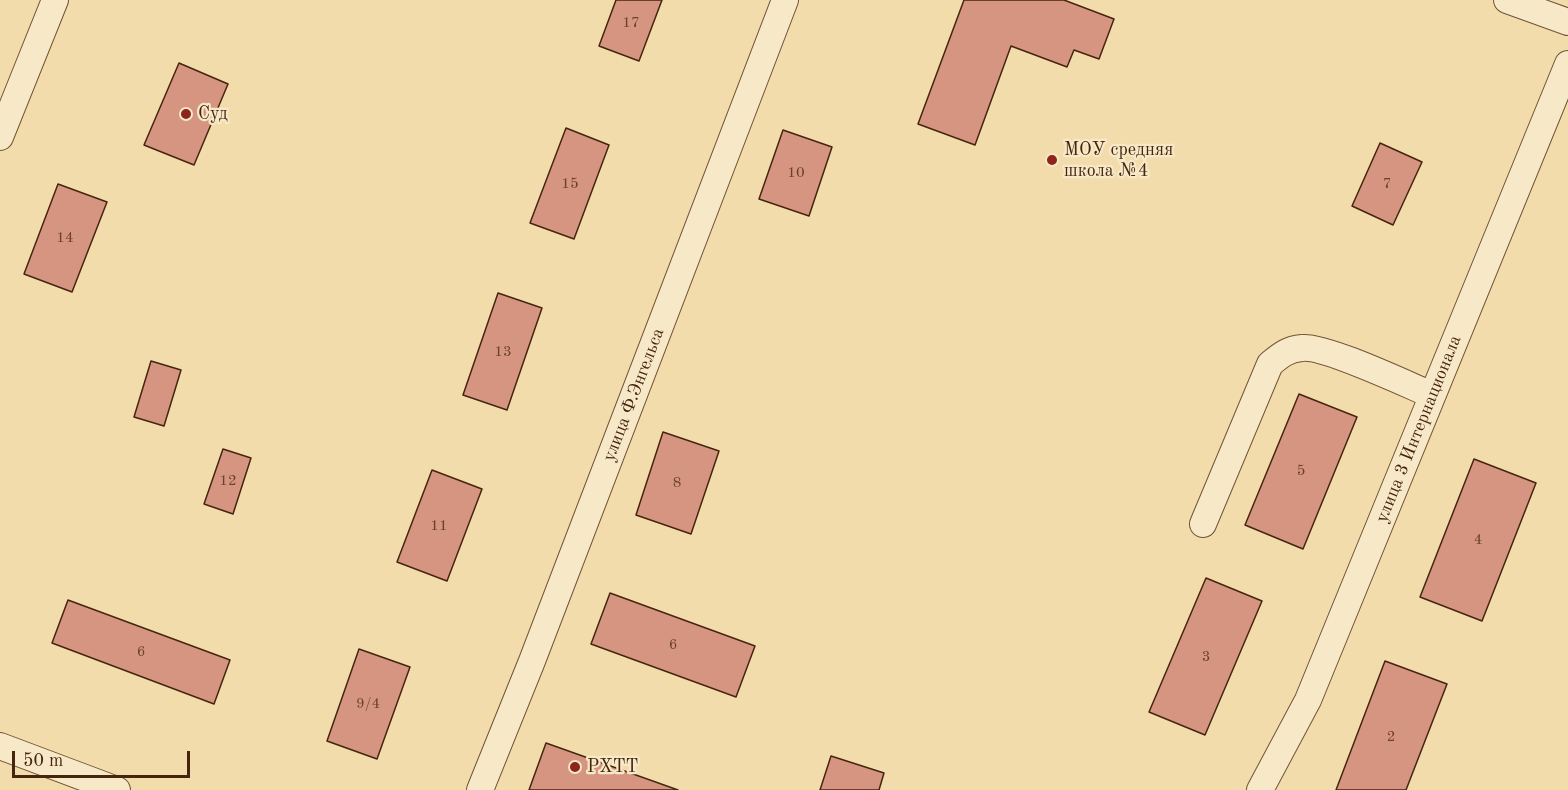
<!DOCTYPE html>
<meta charset="utf-8">
<style>
body{margin:0}
#map{position:relative;width:1568px;height:790px;overflow:hidden;background:#f2dcab;font-family:"Old Standard TT",serif}
canvas{display:block}
.scale{position:absolute;left:12px;top:751px;width:178px;height:27px;box-sizing:border-box;border:3px solid #46250f;border-top:0;padding-left:8px;font-size:18px;line-height:21px;white-space:nowrap;color:#46250f;-webkit-text-stroke:4px #f7e8c8;paint-order:stroke}
</style>
<div id="map">
<canvas width="1568" height="790"></canvas>
<div class="scale">50 m</div>
</div>
<script>
const ctx = document.querySelector('canvas').getContext('2d');
ctx.lineJoin = 'round';
function fillPath(path, color) { ctx.fillStyle = color; ctx.fill(path, 'evenodd'); }
function stroke(path, color, width, dash) { ctx.strokeStyle = color; ctx.lineWidth = width; ctx.lineCap = dash ? 'butt' : 'round'; ctx.setLineDash(dash || []); ctx.stroke(path); }
function label(font, color, halo, rows, align = 'center') {
  ctx.font = font + ' "Old Standard TT",serif'; ctx.lineWidth = 4.5; ctx.setLineDash([]); ctx.textBaseline = 'middle'; ctx.strokeStyle = halo; ctx.fillStyle = color; for (const [text, x, y, turn = 0] of rows) {
    ctx.save(); ctx.translate(x, y); ctx.rotate((+turn || 0) * Math.PI / 180); ctx.textAlign = isNaN(turn) ? turn : align; if (halo) ctx.strokeText(text, 0, 0); ctx.fillText(text, 0, 0); ctx.restore();
  }
}
const building = new Path2D(`
 M616,0H662L639,61L599,46Z
 M964,0H1064L1114,19L1099,59L1074,50L1067,67L1011,46L975,145L918,124Z
 M179,63L228,84L194,165L144,145Z
 M566,128L609,145L574,239L530,223Z
 M783,130L832,147L809,216L759,199Z
 M1380,143L1422,162L1393,225L1352,206Z
 M58,184L107,202L72,292L24,274Z
 M498,293L542,308L507,410L463,395Z
 M151,361L181,370L164,426L134,417Z
 M1299,394L1357,417L1303,549L1245,525Z
 M663,432L719,451L691,534L636,515Z
 M223,449L251,458L233,514L204,504Z
 M1474,459L1536,483L1482,621L1420,597Z
 M432,470L482,489L447,581L397,562Z
 M1206,578L1262,601L1205,735L1149,712Z
 M610,593L755,646L736,697L591,644Z
 M68,600L230,660L214,704L52,643Z
 M359,649L410,667L377,759L327,741Z
 M1385,661L1447,684L1406,790H1336Z
 M546,743L678,790H529Z
 M831,756L884,773L879,790H820Z`);
const minor = new Path2D(`
 M1507,0L1568,22
 M0,137L55,0
 M1203,524L1270,364C1281,355 1288,349 1302,348C1324,345 1408,385 1432,395
 M0,746L117,790
 M480,790L532,661L785,0
 M1260,790L1308,700L1568,64`);
const markers = [
 [186,114,6,"#8f2418"],
 [1052,160,6,"#8f2418"],
 [575,767,6,"#8f2418"]
];
const numberNames = [
 ["17",631,23],
 ["10",796,173],
 ["15",570,184],
 ["7",1387,184],
 ["14",65,238],
 ["13",503,352],
 ["5",1301,471],
 ["12",228,481],
 ["8",677,483],
 ["11",439,526],
 ["4",1478,540],
 ["6",673,645],
 ["6",141,652],
 ["3",1206,657],
 ["9/4",368,704],
 ["2",1391,737]
];
const poiNames = [
 ["Суд",198,114],
 ["МОУ средняя",1064,150],
 ["школа №4",1064,171],
 ["РХТТ",587,767]
];
const streetNames = [
 ["улица Ф.Энгельса",634,395,-69],
 ["улица 3 Интернационала",1419,429,-68]
];
fillPath(building, '#d59580');
stroke(building, '#46250f', 1.5);
stroke(minor, '#715336', 28);
stroke(minor, '#f7e8c8', 26);
for (const [x, y, r, color] of markers) { const dot = new Path2D(); dot.arc(x, y, r, 0, 2 * Math.PI); ctx.fillStyle = color; ctx.fill(dot); stroke(dot, '#f7e8c8', 2); }
label('15px', '#6a412b', null, numberNames);
label('18px', '#46250f', '#f7e8c8', poiNames, 'left');
label('18px', '#46250f', '#f7e8c8', streetNames);
</script>
